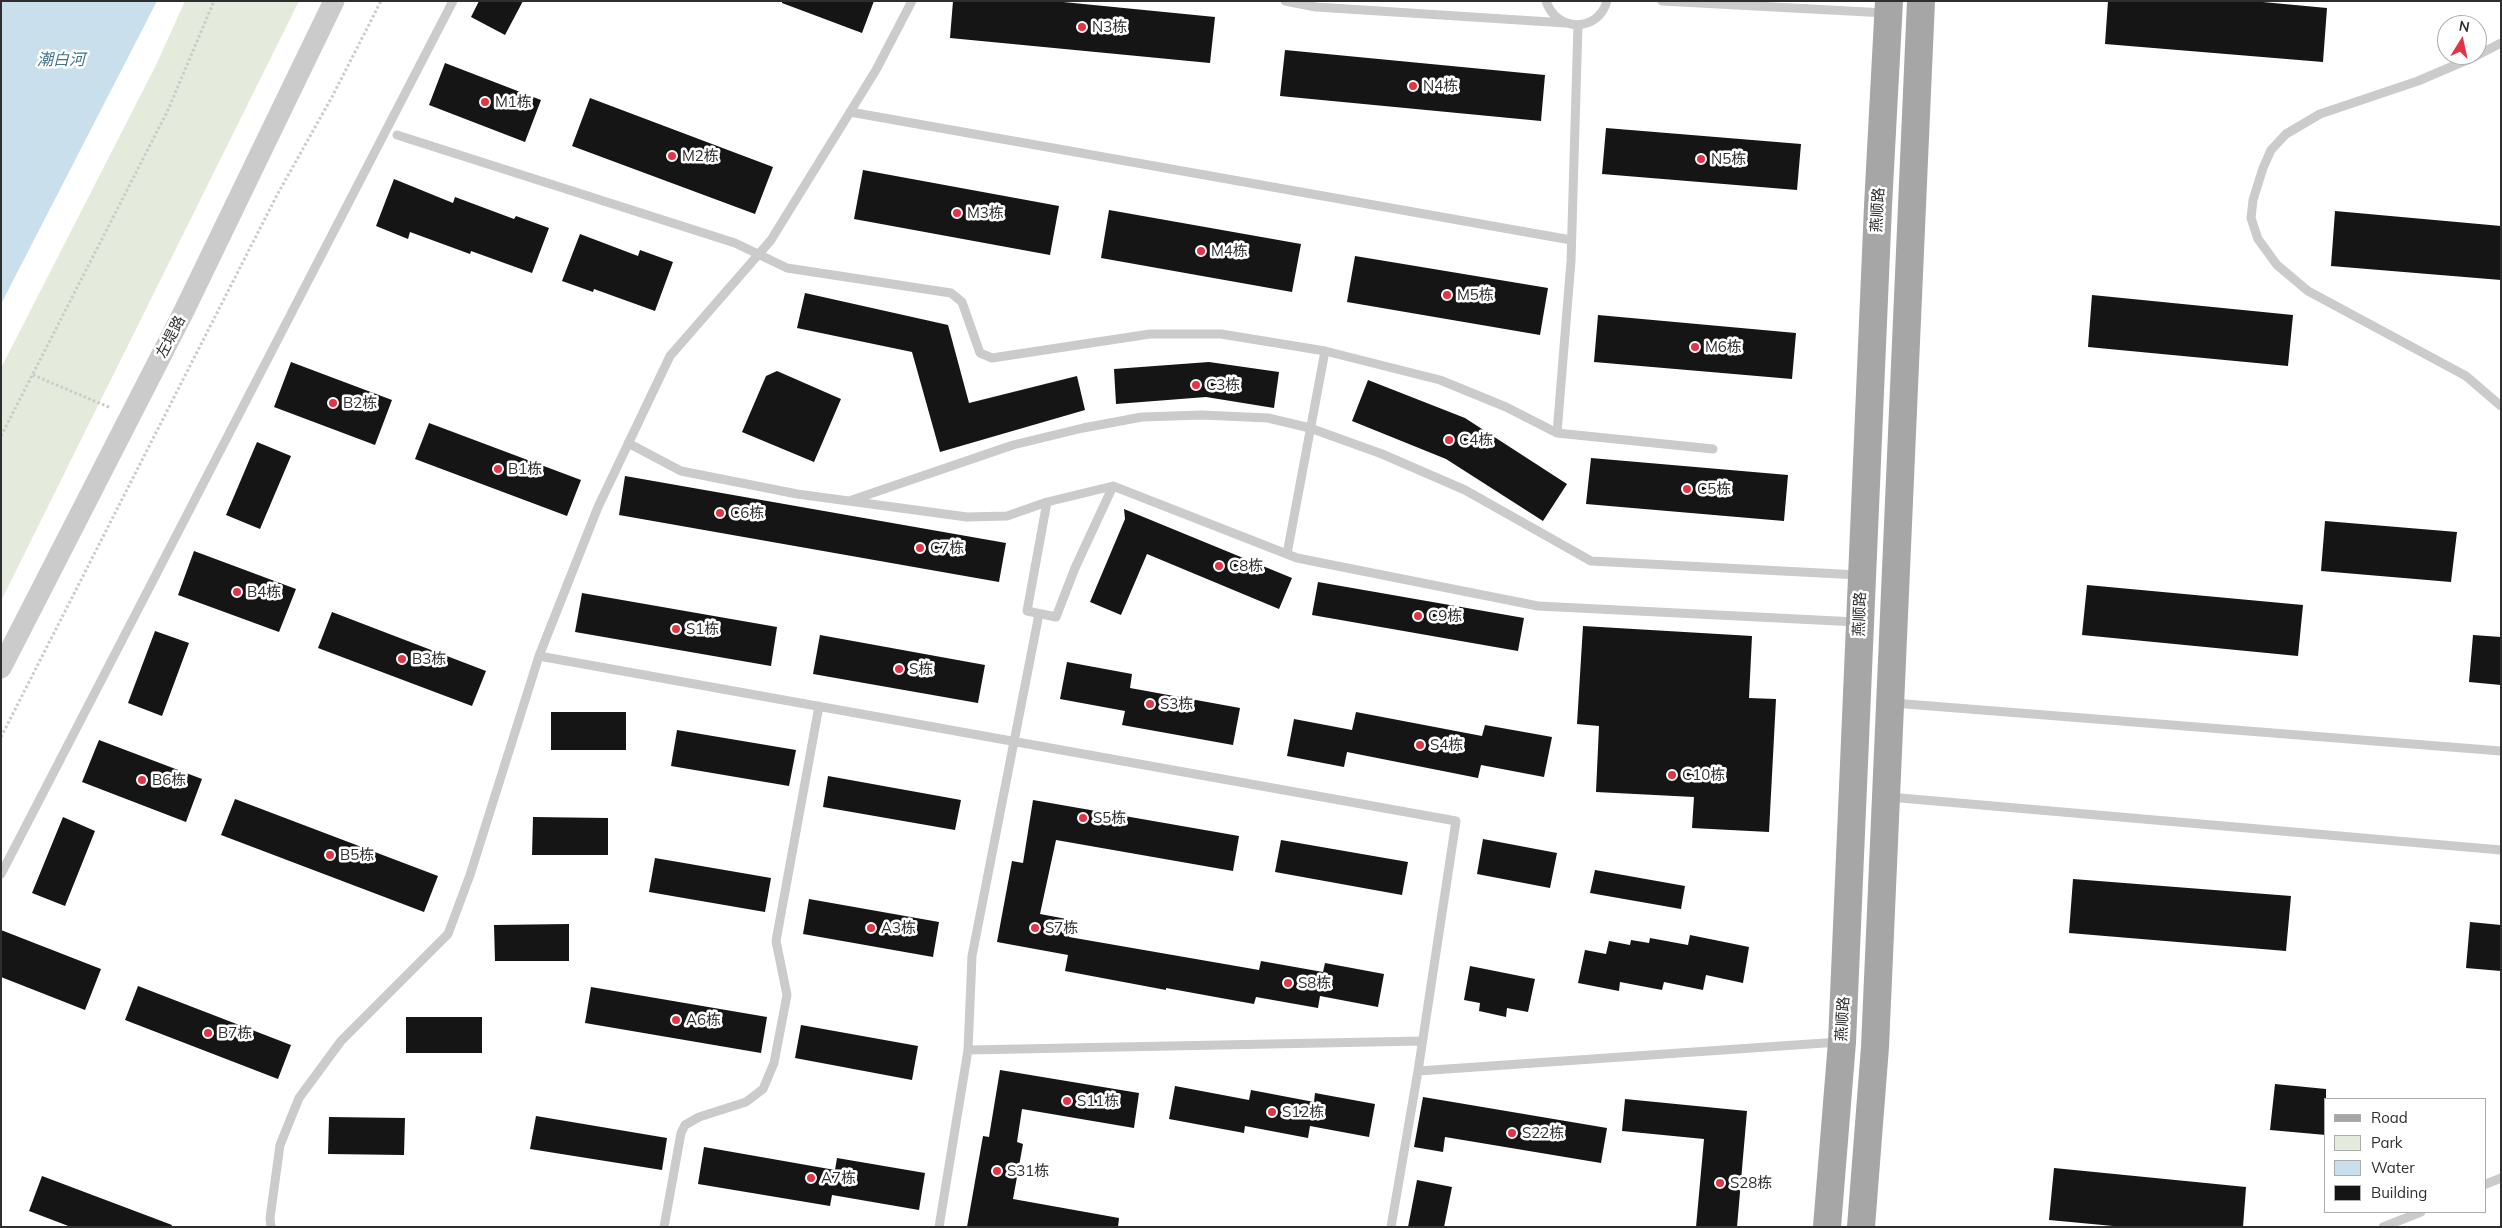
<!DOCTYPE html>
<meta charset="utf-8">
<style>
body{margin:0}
#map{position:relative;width:2502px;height:1228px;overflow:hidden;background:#fff;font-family:Mulish,sans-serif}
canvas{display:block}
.frame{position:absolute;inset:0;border:2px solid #2e2e2e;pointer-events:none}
.legend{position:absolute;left:2324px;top:1098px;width:162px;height:115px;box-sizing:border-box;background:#fff;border:1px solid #ababab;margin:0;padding:6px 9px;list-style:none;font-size:15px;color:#2e2e2e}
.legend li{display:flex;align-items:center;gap:10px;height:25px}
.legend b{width:25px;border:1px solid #ababab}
.north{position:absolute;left:2437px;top:15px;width:50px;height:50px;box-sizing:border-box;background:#fff;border:1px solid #ababab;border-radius:50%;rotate:10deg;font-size:14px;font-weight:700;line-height:20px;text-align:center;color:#2e2e2e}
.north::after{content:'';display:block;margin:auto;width:18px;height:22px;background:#e23447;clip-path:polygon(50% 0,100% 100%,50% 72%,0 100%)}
</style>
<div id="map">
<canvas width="2502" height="1228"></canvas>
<div class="frame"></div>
<ul class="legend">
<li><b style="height:6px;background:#a6a6a6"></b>Road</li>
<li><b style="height:14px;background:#e5ebdc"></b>Park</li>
<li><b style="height:14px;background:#c9dfeb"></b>Water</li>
<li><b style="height:14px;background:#151515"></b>Building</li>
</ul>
<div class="north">N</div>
</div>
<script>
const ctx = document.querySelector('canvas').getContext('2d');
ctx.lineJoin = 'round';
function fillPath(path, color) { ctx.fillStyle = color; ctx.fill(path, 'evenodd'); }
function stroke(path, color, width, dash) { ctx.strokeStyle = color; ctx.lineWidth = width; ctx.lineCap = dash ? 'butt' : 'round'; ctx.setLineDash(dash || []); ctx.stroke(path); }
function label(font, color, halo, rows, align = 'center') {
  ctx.font = font + ' Mulish,"Noto Sans SC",sans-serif'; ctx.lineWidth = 5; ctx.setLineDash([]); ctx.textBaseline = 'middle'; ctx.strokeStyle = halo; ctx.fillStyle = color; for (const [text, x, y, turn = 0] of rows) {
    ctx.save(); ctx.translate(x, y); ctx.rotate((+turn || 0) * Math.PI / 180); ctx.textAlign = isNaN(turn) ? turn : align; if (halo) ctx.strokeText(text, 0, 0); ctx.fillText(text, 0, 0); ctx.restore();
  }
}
const green = new Path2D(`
 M185,1H299L1,601V368L156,65Z`);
const water = new Path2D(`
 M1,1H157L1,304Z`);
const building = new Path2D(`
 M479,1H523L505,35L471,17Z
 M782,1H874L862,33L782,3Z
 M953,1H1053L1215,17L1210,63L950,38Z
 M2108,1H2252L2327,8L2323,62L2105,44Z
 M1285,50L1545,75L1541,121L1280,96Z
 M445,63L541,100L525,142L429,105Z
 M590,98L773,167L755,214L572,146Z
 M1606,128L1801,144L1797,190L1602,174Z
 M863,170L1059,206L1050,255L854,219Z
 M394,179L453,203L455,197L514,219L516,216L549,228L532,273L471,251L470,254L410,232L408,239L376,226Z
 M1109,210L1301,244L1292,292L1101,258Z
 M2335,211L2501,226V280L2331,266Z
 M580,234L638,256L640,250L673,262L655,311L594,289L593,292L562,281Z
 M1355,256L1548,288L1540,335L1347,302Z
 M805,293L948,325L969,403L1077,376L1085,410L940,452L912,352L797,328Z
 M2092,295L2293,315L2288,366L2088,347Z
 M1598,315L1796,333L1792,379L1594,362Z
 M291,362L392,400L375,445L274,407Z
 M1209,362L1279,372L1274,408L1206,397L1116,404L1114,369Z
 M777,371L841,399L814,462L742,432L766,376Z
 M1368,380L1465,418L1567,484L1543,521L1446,459L1352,421Z
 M429,423L581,480L567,516L415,459Z
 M257,442L291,456L260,529L226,515Z
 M1591,458L1788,475L1784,521L1586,504Z
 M625,476L1006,543L999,582L619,515Z
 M1124,509L1292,578L1279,609L1147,554L1121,615L1090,602L1125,519Z
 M2325,521L2457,532L2451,582L2321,571Z
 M194,551L296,589L279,632L178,595Z
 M1318,582L1524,618L1518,651L1312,615Z
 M2087,585L2303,605L2298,656L2082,635Z
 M582,593L777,627L771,666L575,632Z
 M332,612L486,671L472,706L318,648Z
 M1583,626L1752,636L1749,698L1776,699L1769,832L1692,828L1694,797L1596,792L1599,726L1577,724Z
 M155,631L189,643L162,716L128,703Z
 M820,635L985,665L978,703L813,674Z
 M2473,635L2501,637V685L2469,682Z
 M1067,662L1132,674L1130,688L1240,708L1233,745L1122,725L1125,711L1060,699Z
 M551,712H626V750H551Z
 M1356,712L1482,736L1485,725L1552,737L1544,777L1481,765L1478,778L1347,752L1344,767L1287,756L1294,719L1352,730Z
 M677,730L796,750L789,786L671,766Z
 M99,740L202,779L186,822L82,782Z
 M828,776L961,800L955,830L823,807Z
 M235,799L438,876L424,912L221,835Z
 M1033,800L1239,836L1233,871L1056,840L1040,914L1072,920L1069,937L1259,970L1261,961L1323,972L1325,963L1384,974L1378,1007L1320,996L1318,1008L1256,997L1254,1004L1166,988V990L1065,971L1068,955L997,942L1012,861L1023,863Z
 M63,817L95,831L65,906L32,893Z
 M533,817L608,818V855H532Z
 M1483,839L1557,853L1550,888L1477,874Z
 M1281,840L1408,862L1402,895L1275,872Z
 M655,858L771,878L765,912L649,892Z
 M1595,870L1685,886L1681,909L1590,893Z
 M2073,879L2291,896L2286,951L2069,933Z
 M809,899L939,922L933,957L803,934Z
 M2470,922L2501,925V971L2466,968Z
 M569,924V961H495L494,925Z
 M1,930L101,969L85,1010L1,977Z
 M1690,935L1749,947L1743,983L1706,975L1703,990L1664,982L1662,990L1620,982L1619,991L1578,983L1585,950L1606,954L1609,941L1630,945L1631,940L1649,943L1650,938L1688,945Z
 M1470,966L1535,979L1528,1012L1507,1008L1506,1017L1479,1011L1480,1003L1464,1000Z
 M138,986L291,1045L278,1079L125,1020Z
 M591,987L767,1017L761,1053L585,1023Z
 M406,1017H482V1053H406Z
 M801,1025L918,1046L912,1080L795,1058Z
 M1000,1070L1139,1093L1134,1128L1022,1109L1017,1142L1023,1144L1013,1199L1119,1218L1118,1227H967L983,1136L989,1137Z
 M2275,1084L2326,1089V1135L2270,1130Z
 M1175,1086L1249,1100L1251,1090L1314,1102L1315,1093L1375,1104L1369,1137L1310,1126L1308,1138L1245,1126L1244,1133L1169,1119Z
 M1423,1097L1607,1128L1601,1163L1445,1137L1443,1152L1414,1147Z
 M1625,1099L1747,1111L1737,1227H1696L1704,1139L1622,1131Z
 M536,1116L667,1138L662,1170L530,1149Z
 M329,1117L405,1118L404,1155L328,1154Z
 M704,1147L835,1170L837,1158L925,1173L919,1210L832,1195L830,1206L698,1184Z
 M2054,1168L2246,1187L2243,1227H2124L2049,1220Z
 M42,1176L172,1225L171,1227H71L29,1211Z
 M1417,1180L1452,1187L1444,1227H1408Z`);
const path = new Path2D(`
 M33,375L111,408
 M1,436L168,110L214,1
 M1,737L277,195L332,97L381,1`);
const service = new Path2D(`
 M1285,1L1316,7L1566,23
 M1546,1C1556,32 1598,33 1607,1
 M1662,1L1886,13
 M2501,43L2474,57L2418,81L2320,114L2286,134L2271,150L2263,168L2253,200L2251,218L2258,239L2277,265L2308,291L2466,376L2501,406
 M850,112L1571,240
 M397,135L735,243L787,268L951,293L962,302L980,353L992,358L1150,334H1221L1325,351L1440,380L1506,407L1557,433L1713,449
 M1557,433L1571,261L1578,25
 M628,443L681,471L797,494L967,517L1007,516L1047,502L1113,486L1297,558L1538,606L1857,622
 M852,500L1013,445L1083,428L1142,417L1202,415L1268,418L1310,428L1382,454L1465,490L1591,561L1859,575
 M1047,502L1027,611L1056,617L1075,568L1113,486
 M1287,554L1325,351
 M539,656L1456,821L1418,1071L1391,1227
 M1893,703L2501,751
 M1889,797L2501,850
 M1,874L453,1
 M968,1050L1422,1041
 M1418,1071L1839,1042
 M2486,1184L2501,1178
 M271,1227L270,1218L280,1145L299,1098L341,1041L448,934L470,875L539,656L598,507L670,356L771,240L876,70L912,1
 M664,1227L681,1133L685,1125L699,1117L746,1102L763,1089L774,1063L787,995L776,941L819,706
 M939,1227L968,1050L972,956L1039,614
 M2383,1227L2421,1212`);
const tertiary = new Path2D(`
 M1,668L183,313L334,1`);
const primary = new Path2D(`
 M1827,1227L1842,1042L1878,206L1889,1
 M1861,1227L1875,1047L1921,1`);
const markers = [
 [1082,27,5,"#e23447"],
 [1413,86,5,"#e23447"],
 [485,102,5,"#e23447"],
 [672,156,5,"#e23447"],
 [1701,159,5,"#e23447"],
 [957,213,5,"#e23447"],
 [1201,251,5,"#e23447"],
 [1447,295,5,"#e23447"],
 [1695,347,5,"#e23447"],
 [1196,385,5,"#e23447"],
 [333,403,5,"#e23447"],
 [1449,440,5,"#e23447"],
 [498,469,5,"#e23447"],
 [1687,489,5,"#e23447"],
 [720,513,5,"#e23447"],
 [920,548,5,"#e23447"],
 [1219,566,5,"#e23447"],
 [237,592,5,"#e23447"],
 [1418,616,5,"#e23447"],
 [676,629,5,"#e23447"],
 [402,659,5,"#e23447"],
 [899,669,5,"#e23447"],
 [1150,704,5,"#e23447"],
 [1420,745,5,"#e23447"],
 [1672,775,5,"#e23447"],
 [142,780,5,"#e23447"],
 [1083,818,5,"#e23447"],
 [330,855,5,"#e23447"],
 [871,928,5,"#e23447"],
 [1035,928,5,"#e23447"],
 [1288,983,5,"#e23447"],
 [676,1020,5,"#e23447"],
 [208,1033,5,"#e23447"],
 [1067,1101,5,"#e23447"],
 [1272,1112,5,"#e23447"],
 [1512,1133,5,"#e23447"],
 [997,1171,5,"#e23447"],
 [811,1178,5,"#e23447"],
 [1720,1183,5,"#e23447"]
];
const poiNames = [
 ["N3栋",1092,27],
 ["N4栋",1423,86],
 ["M1栋",495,102],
 ["M2栋",682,156],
 ["N5栋",1711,159],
 ["M3栋",967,213],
 ["M4栋",1211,251],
 ["M5栋",1457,295],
 ["M6栋",1705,347],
 ["C3栋",1206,385],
 ["B2栋",343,403],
 ["C4栋",1459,440],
 ["B1栋",508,469],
 ["C5栋",1697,489],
 ["C6栋",730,513],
 ["C7栋",930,548],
 ["C8栋",1229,566],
 ["B4栋",247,592],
 ["C9栋",1428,616],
 ["S1栋",686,629],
 ["B3栋",412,659],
 ["S栋",909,669],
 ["S3栋",1160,704],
 ["S4栋",1430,745],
 ["C10栋",1682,775],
 ["B6栋",152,780],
 ["S5栋",1093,818],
 ["B5栋",340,855],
 ["A3栋",881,928],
 ["S7栋",1045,928],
 ["S8栋",1298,983],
 ["A6栋",686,1020],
 ["B7栋",218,1033],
 ["S11栋",1077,1101],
 ["S12栋",1282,1112],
 ["S22栋",1522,1133],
 ["S31栋",1007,1171],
 ["A7栋",821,1178],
 ["S28栋",1730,1183]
];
const streetNames = [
 ["燕顺路",1878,210,-87],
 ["左堤路",171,337,-63],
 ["燕顺路",1860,614,-88],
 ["燕顺路",1843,1019,-87]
];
const waterNames = [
 ["潮白河",61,60]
];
fillPath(green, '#e5ebdc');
fillPath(water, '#c9dfeb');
fillPath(building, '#151515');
stroke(path, '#cbcbcb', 3, [2.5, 2.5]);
stroke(service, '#cbcbcb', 9);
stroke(tertiary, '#cbcbcb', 21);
stroke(primary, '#a6a6a6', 28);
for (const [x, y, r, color] of markers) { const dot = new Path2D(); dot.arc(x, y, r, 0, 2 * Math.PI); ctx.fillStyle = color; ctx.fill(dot); stroke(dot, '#fff', 2); }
label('15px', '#2e2e2e', '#fff', poiNames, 'left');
label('15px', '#2e2e2e', '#fff', streetNames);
label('italic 16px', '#3e738f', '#fff', waterNames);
</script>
